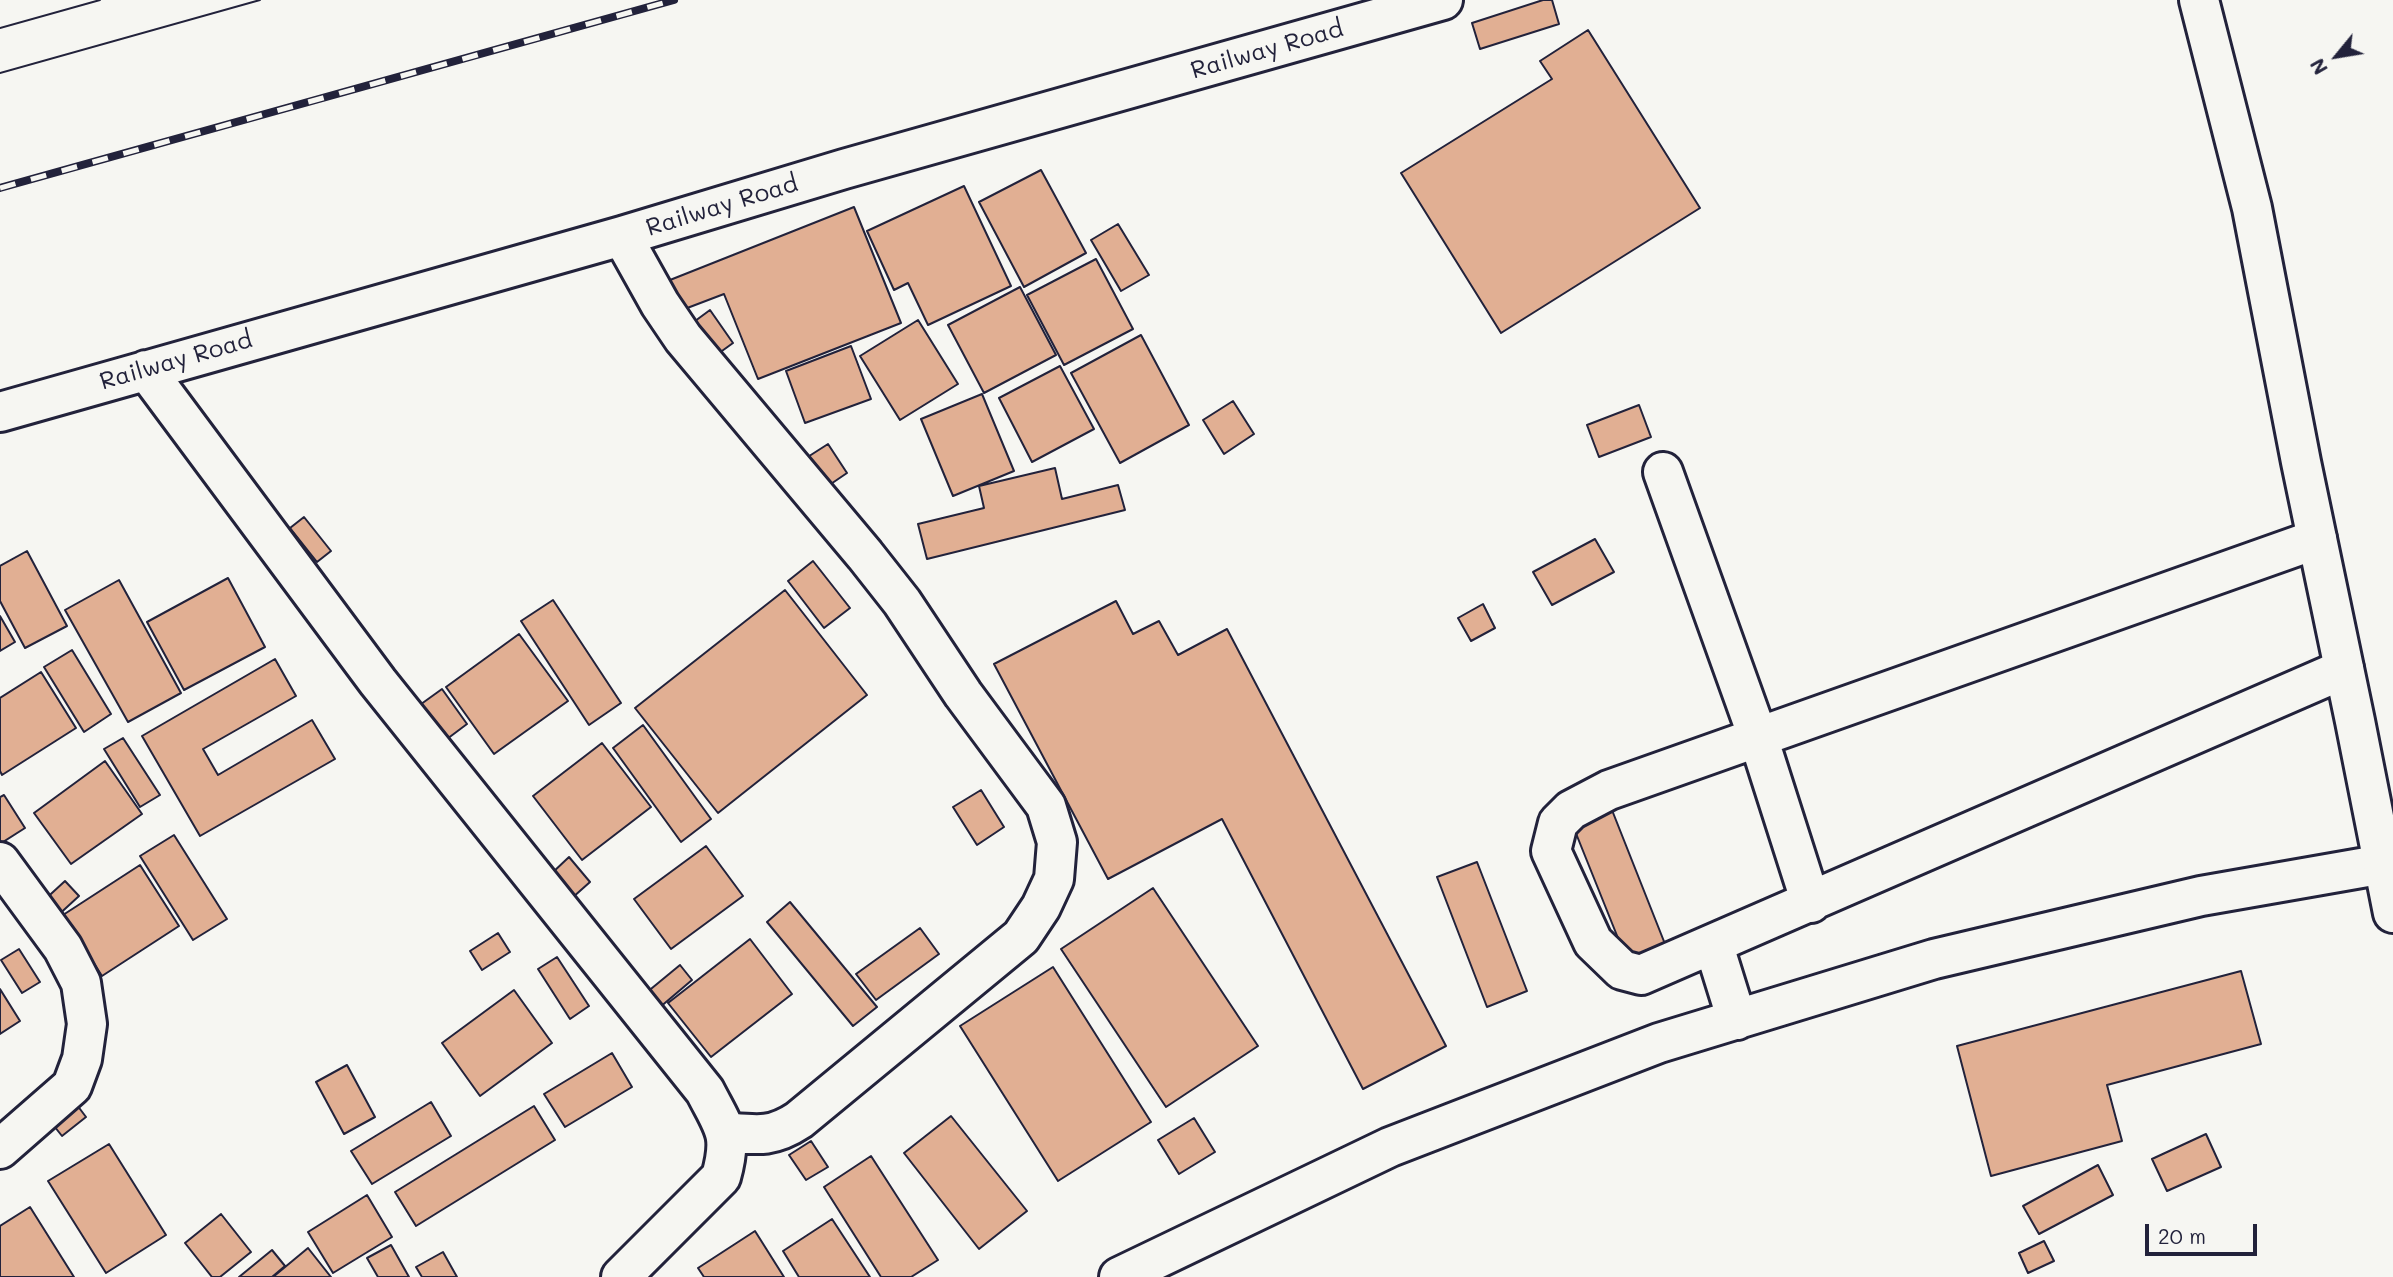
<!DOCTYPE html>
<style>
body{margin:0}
#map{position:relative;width:2393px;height:1277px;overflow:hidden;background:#f6f6f2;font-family:Mali,sans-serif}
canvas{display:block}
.north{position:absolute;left:2302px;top:21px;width:70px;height:70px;-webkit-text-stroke:5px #f6f6f2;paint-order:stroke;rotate:240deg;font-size:19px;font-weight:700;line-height:28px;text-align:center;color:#22223b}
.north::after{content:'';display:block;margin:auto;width:24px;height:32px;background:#22223b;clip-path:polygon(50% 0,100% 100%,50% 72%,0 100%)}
.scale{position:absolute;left:2145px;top:1224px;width:112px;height:32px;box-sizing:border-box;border:4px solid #22223b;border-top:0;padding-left:9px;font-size:21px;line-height:24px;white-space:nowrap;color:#22223b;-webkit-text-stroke:5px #f6f6f2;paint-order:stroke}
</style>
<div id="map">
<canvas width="2393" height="1277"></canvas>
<div class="north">N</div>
<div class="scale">20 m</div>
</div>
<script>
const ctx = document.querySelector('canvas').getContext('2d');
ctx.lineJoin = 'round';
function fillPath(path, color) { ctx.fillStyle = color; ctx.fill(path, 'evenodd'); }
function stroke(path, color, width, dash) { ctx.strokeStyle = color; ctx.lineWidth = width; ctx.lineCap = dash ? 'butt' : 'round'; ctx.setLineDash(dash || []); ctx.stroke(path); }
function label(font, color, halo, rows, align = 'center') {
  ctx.font = font + ' Mali,sans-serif'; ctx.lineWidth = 6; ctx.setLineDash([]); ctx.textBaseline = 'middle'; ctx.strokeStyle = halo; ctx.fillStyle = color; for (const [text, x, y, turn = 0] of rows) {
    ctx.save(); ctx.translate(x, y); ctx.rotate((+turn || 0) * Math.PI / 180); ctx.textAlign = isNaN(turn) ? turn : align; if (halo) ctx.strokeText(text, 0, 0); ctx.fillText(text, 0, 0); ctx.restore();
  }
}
const building = new Path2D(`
 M1543,0H1552L1559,24L1480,49L1472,23Z
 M1588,30L1700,208L1501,333L1401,173L1552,79L1540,61Z
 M1041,170L1086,253L1024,287L979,202Z
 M964,186L1011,286L928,325L908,283L894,290L867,231Z
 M854,207L901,323L758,379L724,294L682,310L670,280Z
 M1118,224L1149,275L1121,291L1091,240Z
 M1096,259L1133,329L1064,365L1027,295Z
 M1020,287L1056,355L984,393L948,325Z
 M710,310L733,343L715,356L691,324Z
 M918,320L958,384L900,420L860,356Z
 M1141,335L1189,425L1120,463L1071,373Z
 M851,346L871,399L805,423L786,371Z
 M1060,366L1094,429L1032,462L999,398Z
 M982,394L1014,471L953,496L921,419Z
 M1233,401L1254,434L1224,454L1203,420Z
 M1639,405L1651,437L1599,457L1587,425Z
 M828,444L847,473L822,490L803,460Z
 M1055,468L1062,499L1118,485L1125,510L927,559L918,524L984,508L979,486Z
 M304,517L331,551L317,562L290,528Z
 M1595,539L1614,572L1552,605L1533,572Z
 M27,551L67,626L25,648L0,601V566Z
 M813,561L850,608L824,628L788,581Z
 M228,578L265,647L184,690L147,622Z
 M119,580L181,693L128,722L65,610Z
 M785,590L867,695L718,813L635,708Z
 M553,600L621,703L589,725L521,621Z
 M1116,601L1133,634L1159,621L1178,655L1227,629L1446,1046L1363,1089L1222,819L1108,879L994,664Z
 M1483,604L1495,628L1471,641L1458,618Z
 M0,616L15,642L0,651Z
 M519,634L568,701L494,754L446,687Z
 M72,650L111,714L84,732L44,667Z
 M275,659L296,696L203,749L218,775L312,720L335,759L200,836L142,736Z
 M41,672L76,728L2,775L0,771V698Z
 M442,689L467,724L443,742L417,707Z
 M643,725L711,819L681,842L613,748Z
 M123,738L160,795L140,807L104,749Z
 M602,743L651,807L582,860L533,796Z
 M105,761L142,814L71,864L34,813Z
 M981,790L1004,827L977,845L953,807Z
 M4,795L25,828L0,844V797Z
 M1608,800L1667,949L1628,963L1569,816Z
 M174,835L227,919L193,940L140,856Z
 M706,846L743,896L671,949L634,899Z
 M569,857L590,882L572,898L551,874Z
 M1477,862L1527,991L1487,1007L1437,877Z
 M140,865L179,926L102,976L63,915Z
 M65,881L79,896L54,919L40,904Z
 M1153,888L1258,1046L1166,1107L1061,949Z
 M790,902L877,1007L853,1026L767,922Z
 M920,928L939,954L876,1000L856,974Z
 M498,933L510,952L482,970L470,951Z
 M750,939L792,994L711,1057L668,1003Z
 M19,949L40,982L22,993L1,960Z
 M557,957L589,1006L570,1019L538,969Z
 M680,965L692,980L659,1008L646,993Z
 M1053,967L1151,1122L1058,1181L960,1026Z
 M2241,971L2261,1044L2107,1085L2122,1141L1991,1176L1957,1046Z
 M0,989L20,1021L0,1034Z
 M514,990L552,1043L480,1096L442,1043Z
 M612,1053L632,1087L565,1127L544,1094Z
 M347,1065L375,1117L344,1134L316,1082Z
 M68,1093L86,1117L62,1136L43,1112Z
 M431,1102L451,1136L372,1184L351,1151Z
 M534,1106L555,1140L416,1226L395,1192Z
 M951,1116L1027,1211L979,1249L904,1153Z
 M1194,1118L1215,1152L1179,1174L1158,1140Z
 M2206,1134L2221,1167L2167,1191L2152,1159Z
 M811,1141L828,1167L806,1180L789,1155Z
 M109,1144L166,1235L106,1273L48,1181Z
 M871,1156L938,1260L911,1277H881L824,1187Z
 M2098,1165L2113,1195L2039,1234L2023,1206Z
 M367,1195L392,1237L333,1273L308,1232Z
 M30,1207L74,1277H0V1226Z
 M221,1214L251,1252L220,1277H212L185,1243Z
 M832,1219L870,1277H799L783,1251Z
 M755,1231L784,1277H704L698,1268Z
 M2044,1241L2054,1261L2028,1273L2019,1253Z
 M391,1245L409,1277H378L367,1258Z
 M308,1248L331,1277H273Z
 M272,1250L285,1266L272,1277H239Z
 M443,1252L457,1277H422L416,1267Z`);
const minor = new Path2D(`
 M622,236L660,304L683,338L865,555L902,602L963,694L1046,806L1057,842L1054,879L1041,907L1021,937L799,1120C772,1138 757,1135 726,1132
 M146,370L378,682L705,1091C724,1128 733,1134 721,1177L621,1277
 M0,412L622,236L844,169L1443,0
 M1663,472L1758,737L1811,903
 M2317,539L1609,790L1571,810L1558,823L1551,851L1593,942L1622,970L1641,975L2344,669
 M0,862L63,948L81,983L87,1024L82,1059L72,1086L0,1149
 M1714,946L1737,1020
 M1119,1277L1390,1147L1659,1043L1934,959L2201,896L2384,864`);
const major = new Path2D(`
 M2199,0L2252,208L2301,462L2355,721L2393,913`);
const tram = new Path2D(`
 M0,28L100,0
 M0,73L260,0`);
const rail = new Path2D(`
 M0,188L674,0`);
const streetNames = [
 ["Railway Road",1267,50,-16],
 ["Railway Road",722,206,-17],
 ["Railway Road",176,361,-16]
];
fillPath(building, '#e1af93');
stroke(building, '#22223b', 2);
stroke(minor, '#22223b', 44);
stroke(major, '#22223b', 44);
stroke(minor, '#f6f6f2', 38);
stroke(major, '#f6f6f2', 38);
stroke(tram, '#22223b', 2);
stroke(rail, '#22223b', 8);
stroke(rail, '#f6f6f2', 5, [16]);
label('24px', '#22223b', '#f6f6f2', streetNames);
</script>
